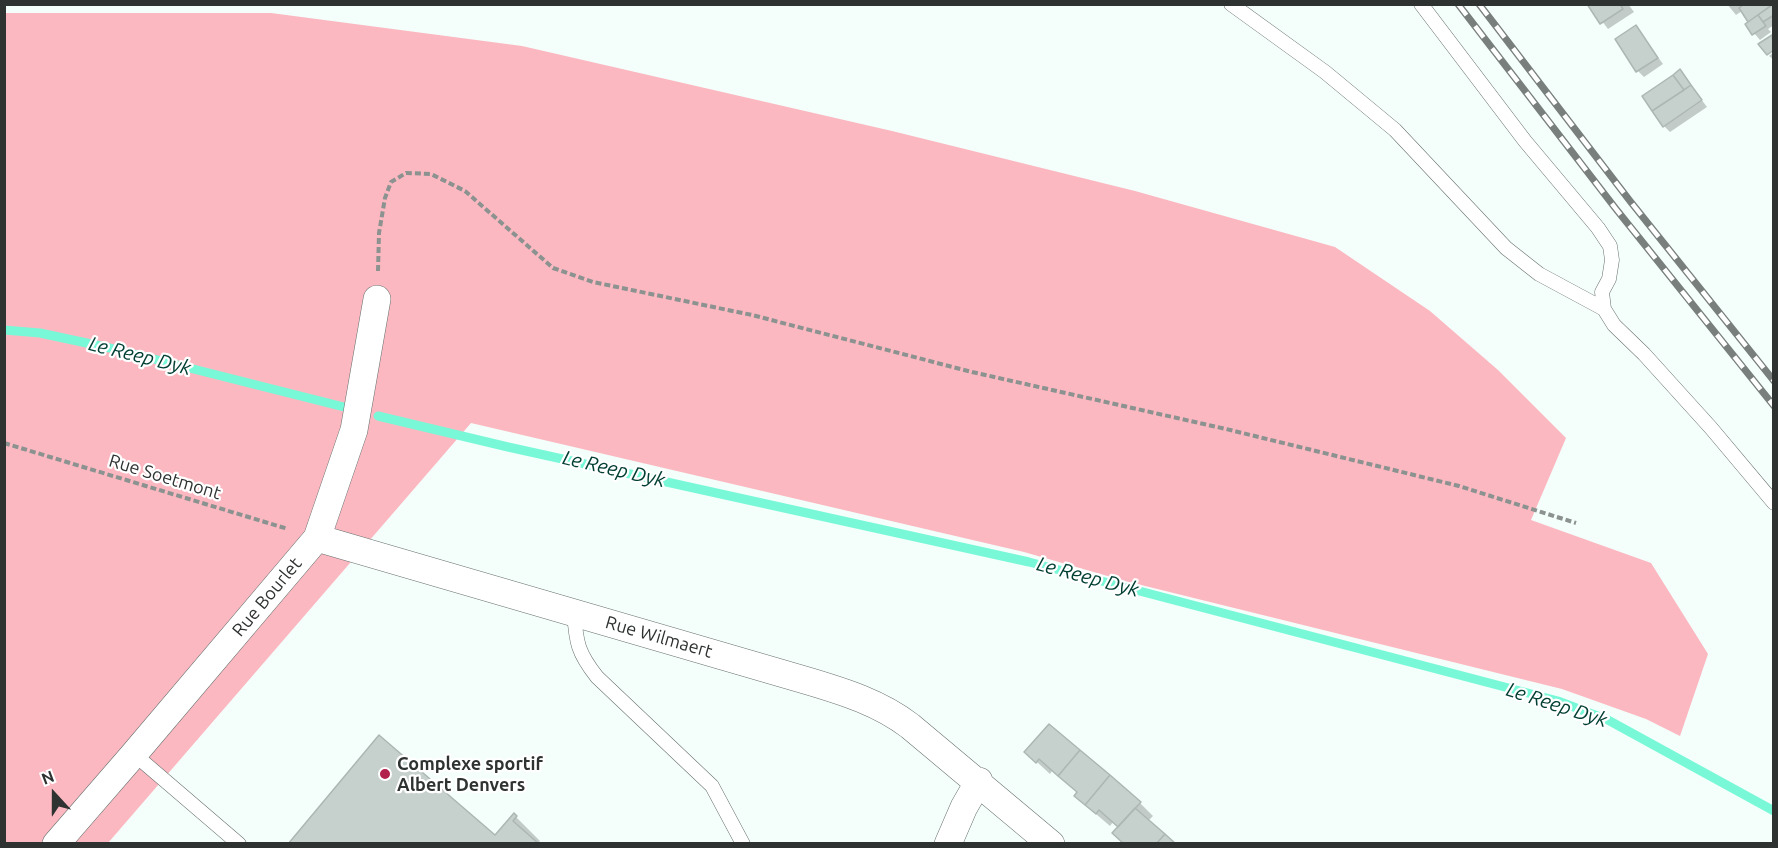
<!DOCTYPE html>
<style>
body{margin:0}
#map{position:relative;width:1778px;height:848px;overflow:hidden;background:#f4fefb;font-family:Ubuntu,sans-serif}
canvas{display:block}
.frame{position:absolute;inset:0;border:6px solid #2e3230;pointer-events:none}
.north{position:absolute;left:24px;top:764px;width:60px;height:60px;-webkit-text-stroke:4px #fff;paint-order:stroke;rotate:339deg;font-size:16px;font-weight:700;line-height:24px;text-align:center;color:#2e3230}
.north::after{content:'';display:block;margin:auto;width:21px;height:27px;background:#2e3230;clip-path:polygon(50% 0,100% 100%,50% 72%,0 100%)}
</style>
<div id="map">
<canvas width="1778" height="848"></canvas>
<div class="frame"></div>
<div class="north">N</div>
</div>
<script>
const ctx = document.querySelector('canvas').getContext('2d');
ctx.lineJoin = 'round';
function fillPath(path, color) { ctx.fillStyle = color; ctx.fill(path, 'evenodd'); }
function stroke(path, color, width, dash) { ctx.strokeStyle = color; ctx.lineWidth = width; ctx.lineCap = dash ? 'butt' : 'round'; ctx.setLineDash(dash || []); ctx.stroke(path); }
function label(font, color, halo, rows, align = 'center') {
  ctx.font = font + ' Ubuntu,sans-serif'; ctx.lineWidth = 4.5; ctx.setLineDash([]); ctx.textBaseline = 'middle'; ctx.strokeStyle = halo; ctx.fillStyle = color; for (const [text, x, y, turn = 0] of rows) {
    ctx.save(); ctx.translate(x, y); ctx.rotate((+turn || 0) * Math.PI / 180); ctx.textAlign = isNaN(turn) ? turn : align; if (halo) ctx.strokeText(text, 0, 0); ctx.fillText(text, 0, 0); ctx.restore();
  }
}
const green = new Path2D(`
 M4,13H271L522,46L892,131L1135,191L1335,247L1430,311L1498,370L1566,438L1531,520L1651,563L1708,654L1680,736L1646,719L1562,689L1125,581L1024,552L471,423L108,843H5Z`);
const shadow = new Path2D(`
 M1589,4H1628L1634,12L1608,29Z
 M1727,4H1774V25L1768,29L1771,32L1760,40L1747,25L1750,22L1742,11L1736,15Z
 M1636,27L1663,64L1644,77L1638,71Z
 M1774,52V60L1769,56Z
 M1680,71L1707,107L1670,132L1664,126Z
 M1026,752L1140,803L1153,816L1148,821L1119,828L1113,822L1110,826L1089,808L1078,793L1052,771L1050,774Z
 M514,815L540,841L538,844L495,837Z`);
const stream = new Path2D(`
 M4,330L40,333L110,348L344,407
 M378,416L508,447L1029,562L1558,701L1608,720L1774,811`);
const building = new Path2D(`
 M1587,4H1620L1623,9L1600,24Z
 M1744,4H1773L1748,22L1739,8Z
 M1774,4V15L1763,22L1758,15Z
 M1758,15L1766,26L1752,35L1745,24Z
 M1636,25L1658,58L1636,72L1615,39Z
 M1772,35L1774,50L1767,55L1758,44Z
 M1680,69L1691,85L1684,90L1673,75Z
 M1673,75L1684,90L1652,111L1642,96Z
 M1691,85L1702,100L1663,127L1652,111Z
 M1049,724L1080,750L1058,776L1039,759L1036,763L1024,752Z
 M379,735L495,835L514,813L517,816L513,821L539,844H288Z
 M1080,750L1110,775L1085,805L1074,796L1077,792L1058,776Z
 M1110,775L1141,802L1118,827L1099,810L1096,814L1085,805Z
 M1135,808L1165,834L1156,844H1124L1112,833Z
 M1165,834L1176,844H1156Z`);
const path = new Path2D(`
 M378,271L379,233L385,198L391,182L406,173L431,174L465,191L553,268L593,282L752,315L972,372L1226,429L1459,486L1576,523
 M4,443L288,529`);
const lane = new Path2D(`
 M1231,4L1325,72L1395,130L1506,248L1539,274L1604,309L1614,325L1644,354L1711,428L1774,503
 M1421,4L1525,141L1598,228L1610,246L1612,260L1609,279L1602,292L1604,309
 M574,612C576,643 578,653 597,677L712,786L743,844
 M134,754L239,844`);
const street = new Path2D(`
 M317,538L808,681C845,692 880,703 910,726L1051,844
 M56,844L134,754L317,538L354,430L377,299
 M948,844L964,807L979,781`);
const rail = new Path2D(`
 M1458,4L1616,209L1774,406
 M1479,4L1630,201L1774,381`);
const markers = [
 [385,774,6,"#b2214b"]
];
const streetNames = [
 ["Rue Soetmont",165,477,17],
 ["Rue Bourlet",267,597,-50],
 ["Rue Wilmaert",659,637,16]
];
const poiNames = [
 ["Complexe sportif",397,764],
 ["Albert Denvers",397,785]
];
const waterNames = [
 ["Le Reep Dyk",140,356,14],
 ["Le Reep Dyk",614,469,13],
 ["Le Reep Dyk",1088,577,15],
 ["Le Reep Dyk",1557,705,18]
];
fillPath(green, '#fbb8c0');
fillPath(shadow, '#0003');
stroke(stream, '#79f8d8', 9);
fillPath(building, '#c6d0cc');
stroke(building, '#acb6b3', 1.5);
stroke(lane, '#68716e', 15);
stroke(street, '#68716e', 28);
stroke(path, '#8b9290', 4, [6, 3]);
stroke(lane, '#fff', 14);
stroke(street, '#fff', 27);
stroke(rail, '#797f7d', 7);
stroke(rail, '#fff', 4.5, [14]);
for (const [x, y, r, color] of markers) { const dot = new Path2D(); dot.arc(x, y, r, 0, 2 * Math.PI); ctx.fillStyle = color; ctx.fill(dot); stroke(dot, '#fff', 2); }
label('18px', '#2e3230', '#fff', streetNames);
label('bold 18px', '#2e3230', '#fff', poiNames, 'left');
label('italic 20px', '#034034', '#fff', waterNames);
</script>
